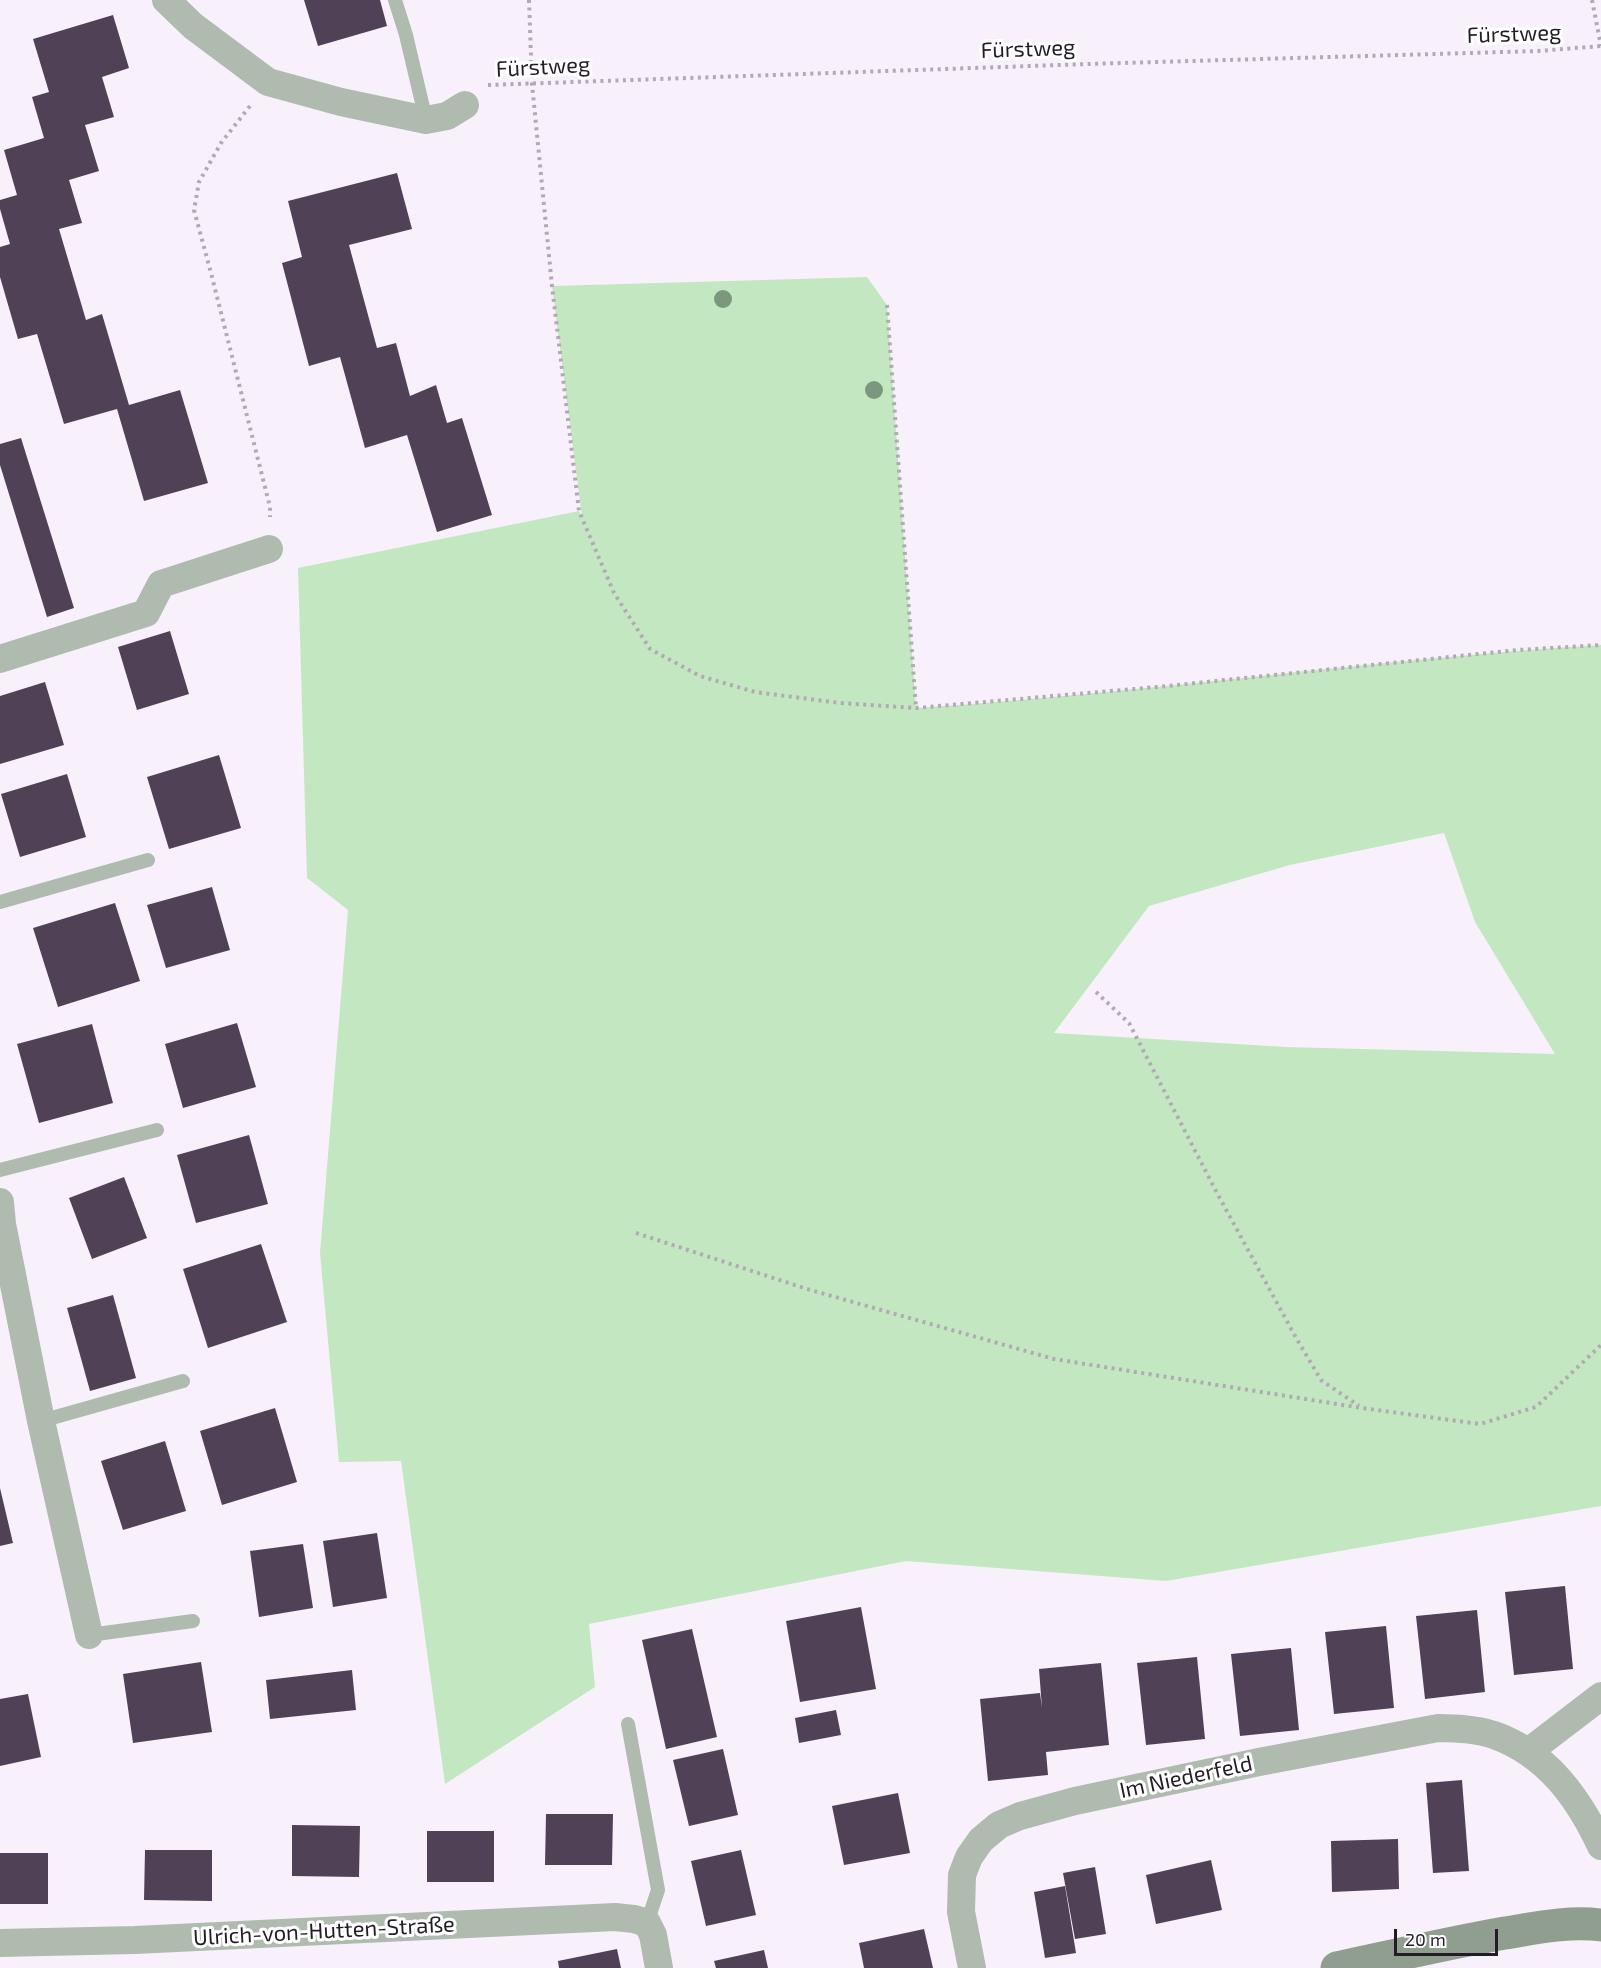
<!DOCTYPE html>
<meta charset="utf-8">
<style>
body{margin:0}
#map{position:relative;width:1601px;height:1968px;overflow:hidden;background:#f8f1fc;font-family:"Exo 2",sans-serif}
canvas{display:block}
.scale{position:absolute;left:1394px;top:1929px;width:104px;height:27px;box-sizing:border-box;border:3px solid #231c26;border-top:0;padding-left:8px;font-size:18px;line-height:21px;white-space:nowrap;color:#231c26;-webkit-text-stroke:4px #fff;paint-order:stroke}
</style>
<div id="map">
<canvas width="1601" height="1968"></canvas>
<div class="scale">20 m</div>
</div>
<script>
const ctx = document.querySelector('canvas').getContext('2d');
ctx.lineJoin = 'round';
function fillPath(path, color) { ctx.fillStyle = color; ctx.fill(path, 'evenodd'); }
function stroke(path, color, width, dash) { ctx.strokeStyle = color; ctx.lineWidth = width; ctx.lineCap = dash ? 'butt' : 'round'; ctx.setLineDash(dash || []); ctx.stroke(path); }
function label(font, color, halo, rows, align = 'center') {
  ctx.font = font + ' "Exo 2",sans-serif'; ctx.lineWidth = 6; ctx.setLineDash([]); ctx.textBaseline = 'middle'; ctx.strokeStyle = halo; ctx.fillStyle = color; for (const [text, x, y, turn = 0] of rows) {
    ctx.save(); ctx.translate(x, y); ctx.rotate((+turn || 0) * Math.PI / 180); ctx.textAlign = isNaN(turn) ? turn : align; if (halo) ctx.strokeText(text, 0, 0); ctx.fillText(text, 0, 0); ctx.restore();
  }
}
const green = new Path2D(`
 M867,277L887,305L916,708C1145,693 1372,659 1601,645V1506L1166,1581L906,1561L589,1624L595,1687L445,1784L401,1461L339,1462L320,1253L348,910L307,878L298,568L579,511L582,517L552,286ZM1444,833L1475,922L1555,1054L1286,1047L1054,1033L1149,906L1290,865Z`);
const building = new Path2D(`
 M304,0H380L387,26L318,46Z
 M113,15L129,68L102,77L114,117L85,125L99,171L69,180L82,223L59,229L86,320L102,314L129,405L180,390L208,483L144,501L117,409L64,424L37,334L18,339L0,277V247L10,244L0,209V200L17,195L4,150L44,138L32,97L49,92L33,39Z
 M397,173L412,229L349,245L377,348L396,343L410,396L436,385L447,423L462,418L492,515L437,532L407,435L365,448L340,357L309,366L282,263L302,257L288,201Z
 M21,438L74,608L47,617L0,465V444Z
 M170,631L189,694L137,710L118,647Z
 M45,682L64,745L0,764V696Z
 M219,755L241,828L169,849L147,777Z
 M67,774L86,837L20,857L1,794Z
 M212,887L230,950L166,968L147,905Z
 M115,903L140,981L58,1007L33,928Z
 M237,1023L256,1087L183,1108L165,1044Z
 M92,1024L113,1103L39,1123L17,1044Z
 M249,1135L268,1204L196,1223L177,1155Z
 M124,1177L147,1238L92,1259L69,1198Z
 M261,1244L287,1322L208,1348L183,1269Z
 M113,1295L136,1378L90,1391L67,1308Z
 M275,1408L297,1482L222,1505L200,1431Z
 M165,1441L186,1511L123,1530L101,1461Z
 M0,1488L13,1543L0,1546Z
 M377,1533L387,1598L333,1607L323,1541Z
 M303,1544L313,1608L259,1617L250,1551Z
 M1565,1586L1573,1669L1514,1675L1505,1592Z
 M861,1607L876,1689L800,1702L786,1621Z
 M1477,1610L1485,1692L1425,1699L1416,1616Z
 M1386,1626L1394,1708L1334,1714L1325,1632Z
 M692,1629L717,1737L666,1749L642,1640Z
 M1291,1648L1299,1730L1240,1736L1231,1654Z
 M1197,1657L1205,1739L1146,1745L1137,1663Z
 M201,1662L212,1732L133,1743L123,1674Z
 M1101,1663L1109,1745L1046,1752L1048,1775L988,1781L980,1699L1040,1693L1042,1708L1039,1669Z
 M352,1670L356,1710L270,1719L266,1680Z
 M28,1694L41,1757L0,1766V1699Z
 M836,1710L841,1735L799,1743L795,1718Z
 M723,1749L738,1815L689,1826L673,1760Z
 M1462,1780L1469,1871L1433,1873L1426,1783Z
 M898,1793L910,1853L844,1865L832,1806Z
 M546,1814H613L612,1865H545Z
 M292,1825L360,1826L359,1877L292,1876Z
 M427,1831H494V1882H427Z
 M1398,1839L1399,1889L1332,1892L1331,1841Z
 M145,1850H212V1901L144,1900Z
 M741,1850L756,1915L706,1926L691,1861Z
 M0,1853H48V1904H0Z
 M1211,1860L1222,1910L1156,1924L1146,1875Z
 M1095,1867L1106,1934L1075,1939L1063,1873Z
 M1065,1886L1076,1953L1045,1958L1034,1892Z
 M924,1929L933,1968H864L859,1943Z
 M617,1949L621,1968H559L558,1961Z
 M764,1950L768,1968H716L714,1961Z`);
const path = new Path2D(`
 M529,0L532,84L552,286L579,511L614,593L650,649L700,676L755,692L840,703L916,708L1157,687L1518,650L1601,645
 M1592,0L1601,46
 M488,85L1088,64L1538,51L1601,46
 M250,106L221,143L199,182L194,210L211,273L270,507V517
 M887,305L916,708
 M1096,992L1129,1023L1217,1193L1295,1336L1321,1380L1359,1406
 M636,1233L807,1289L1054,1359L1362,1408L1480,1424L1536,1407L1601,1345`);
const lane = new Path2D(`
 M395,0L406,35L426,120
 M0,902L148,860
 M0,1170L157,1130
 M41,1421L183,1381
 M89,1635L193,1621
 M628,1724L658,1890L647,1923`);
const street = new Path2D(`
 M166,0L193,26L268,82L341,102L426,120L447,116L465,105
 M0,659L146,613L161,584L269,549
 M0,1202L2,1224L41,1421L89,1635
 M1528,1752L1601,1696
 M0,1943L135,1940L615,1917L634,1919L647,1923L653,1935L659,1968
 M972,1968L961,1912L962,1875L969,1857L981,1840L999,1825L1020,1816L1075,1801L1259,1762L1438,1728C1457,1728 1476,1729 1494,1735C1547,1754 1578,1797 1601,1846`);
const secondary = new Path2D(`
 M1337,1968C1393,1956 1448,1943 1505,1933C1536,1928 1569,1921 1601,1925`);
const trees = [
 [723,299],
 [874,390]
];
const streetNames = [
 ["Fürstweg",1514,34,-2],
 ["Fürstweg",1028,49,-2],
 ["Fürstweg",543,67,-3],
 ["Im Niederfeld",1186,1777,-12],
 ["Ulrich-von-Hutten-Straße",324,1931,-3]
];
fillPath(green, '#c3e8c1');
fillPath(building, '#504157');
stroke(path, '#b1aab5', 4, [3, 4.5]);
stroke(lane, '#b0bbb0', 14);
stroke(street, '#b0bbb0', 28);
stroke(secondary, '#909e8f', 33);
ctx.fillStyle = '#7b987f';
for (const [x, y] of trees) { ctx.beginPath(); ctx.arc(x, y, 9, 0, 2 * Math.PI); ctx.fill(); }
label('22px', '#231c26', '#fff', streetNames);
</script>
